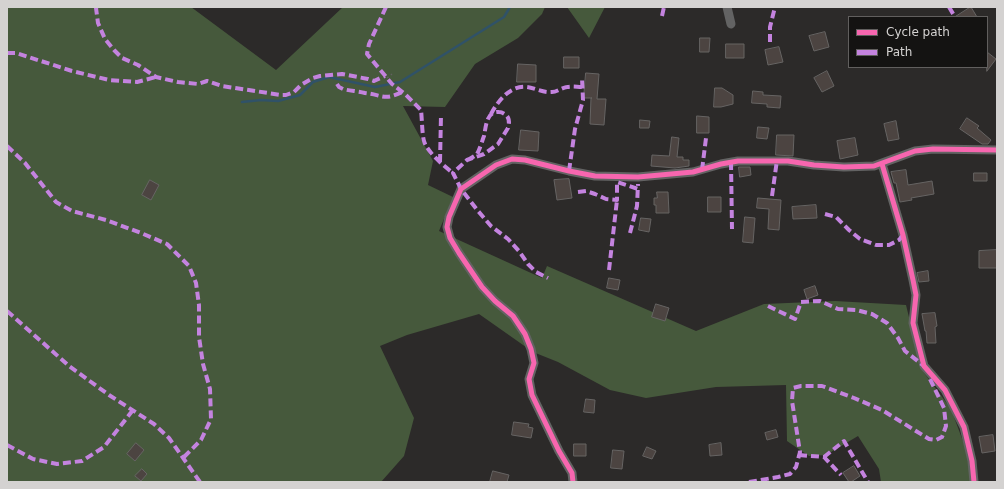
<!DOCTYPE html>
<style>
body{margin:0}
#map{position:relative;width:1004px;height:489px;overflow:hidden;background:#2c2a29;font-family:"DejaVu Sans",sans-serif}
canvas{display:block}
.frame{position:absolute;inset:0;border:8px solid #d4d2d1;pointer-events:none}
.legend{position:absolute;left:848px;top:16px;width:140px;height:52px;box-sizing:border-box;background:#141312;border:1px solid #615f5e;margin:0;padding:5px 7px;list-style:none;font-size:12px;color:#d4d2d1}
.legend li{display:flex;align-items:center;gap:8px;height:20px}
.legend b{width:20px;border:1px solid #615f5e}
</style>
<div id="map">
<canvas width="1004" height="489"></canvas>
<div class="frame"></div>
<ul class="legend">
<li><b style="height:5px;background:#f766af"></b>Cycle path</li>
<li><b style="height:5px;background:#c483df"></b>Path</li>
</ul>
</div>
<script>
const ctx = document.querySelector('canvas').getContext('2d');
ctx.lineJoin = 'round';
function fillPath(path, color) { ctx.fillStyle = color; ctx.fill(path, 'evenodd'); }
function stroke(path, color, width, dash) { ctx.strokeStyle = color; ctx.lineWidth = width; ctx.lineCap = dash ? 'butt' : 'round'; ctx.setLineDash(dash || []); ctx.stroke(path); }
const forest = new Path2D(`
 M7,7H191L276,70L343,7H545L542,14L518,38L475,64L445,107L403,106L433,161L428,185L453,197L439,231L542,278L547,266L696,331L764,304L835,301L906,305L922,370L951,409L970,460L972,482H881L879,469L858,436L826,455L809,456L787,441L786,385L716,387L646,398L610,390L558,362L533,352L479,314L407,335L380,346L414,418L404,456L381,482H7Z
 M567,7H605L589,38Z`);
const stream = new Path2D(`
 M242,102L261,100L278,101L300,95L313,82L329,77L375,87L400,82L504,17L510,7`);
const building = new Path2D(`
 M971,7L977,17H955Z
 M825,32L829,47L814,51L809,36Z
 M700,38H710L709,52H700Z
 M726,44H744V58H726Z
 M779,47L783,62L768,65L765,50Z
 M987,52L996,59L987,71Z
 M564,57H579V68H564Z
 M518,64L536,65V82H517Z
 M827,71L834,86L822,92L814,78Z
 M586,73L599,74L597,99H606L604,125L590,124L591,98H592H584Z
 M715,88H722L733,95V104L721,107H714Z
 M753,91L763,92V95L781,96L780,108L767,107V104L752,103Z
 M697,116L709,117V133H697Z
 M967,118L979,126L977,128L991,140L988,144H982L960,129Z
 M640,120L650,121L649,128H640Z
 M896,121L899,139L888,141L884,124Z
 M758,127L769,128L767,139L757,138Z
 M521,130L539,132L538,151L519,150Z
 M777,135H794L793,156L776,155Z
 M672,137L679,138L677,157H683V160H689V166L675,168L651,166L652,155L669,156Z
 M855,138L858,155L840,159L837,141Z
 M739,167H750L751,175L740,177Z
 M906,170L908,185L932,181L934,194L911,198L912,200L900,202L896,183H894L891,172Z
 M974,173H987V181H974Z
 M569,179L572,198L557,200L554,180Z
 M150,180L159,185L151,200L142,195Z
 M657,192H668L669,213H656V205H654V198H657Z
 M708,197H721V212H708Z
 M758,198L781,200L779,230L768,229L769,209L757,208Z
 M816,205L817,218L793,219L792,207Z
 M745,217L755,218L753,243L743,242Z
 M641,218L651,219L649,232L639,230Z
 M997,250V268H979V251Z
 M928,271L929,281L919,282L917,273Z
 M609,278L620,280L618,290L607,288Z
 M815,286L818,295L807,299L804,290Z
 M656,304L669,308L665,321L652,317Z
 M935,313L937,326L935,327L936,343H927L926,331H925L922,314Z
 M586,399L595,400L594,413L584,412Z
 M514,422L529,424L528,427L533,428L531,438L512,435Z
 M776,430L778,437L767,440L765,433Z
 M993,435L995,451L982,453L979,437Z
 M136,443L144,450L135,461L127,454Z
 M721,443L722,455L710,456L709,445Z
 M574,444H586V456H574Z
 M647,447L656,451L652,459L643,456Z
 M613,450L624,451L622,469L611,468Z
 M854,466L860,476L851,482H849L843,473Z
 M142,469L147,474L141,481L135,476Z
 M493,471L509,475L507,482H490Z`);
const path = new Path2D(`
 M387,78L392,74`);
const minor = new Path2D(`
 M727,7L731,24
 M882,164L903,235L913,280L916,295L913,323L924,366L945,390L964,427L972,461L974,482
 M573,482L572,473L559,451L532,395L529,379L534,363L531,349L525,334L513,316L495,301L482,287L459,253L450,238L447,227L449,217L461,189L496,165L512,159L525,160L569,171L595,176L638,177L693,172L721,164L738,161H788L814,165L844,167L874,166L915,151L933,149L997,150`);
const quiet = new Path2D(`
 M97,7L96,8L98,23L105,39L114,50L122,58L138,65L156,77L178,82L198,84L207,81L222,86L281,95H286L294,92L301,85L313,78L320,76L342,74L368,79L374,81L385,76
 M386,7L369,44L367,54L392,84L405,94L421,110C422,118 422,134 424,141C427,152 444,166 453,173
 M949,7L955,17
 M662,16L664,7
 M770,42V27L775,7
 M7,53H16L72,71L109,80L137,82L156,77
 M337,84L339,87L343,89C350,91 358,91 365,93C383,95 384,101 402,92
 M491,114C498,101 510,85 527,87C535,88 543,93 552,92C557,92 561,88 567,87C572,86 577,87 582,87
 M7,146L25,163L56,202L72,211L106,220L141,233L167,244L189,266L196,283L199,305V337L203,364L210,389L211,419L201,440L183,458
 M467,160C470,159 475,156 477,154C480,149 482,141 484,136C486,127 486,111 499,112C502,112 505,114 507,116C510,120 509,124 508,128L498,144L484,154L467,160L453,173L461,189L478,211L491,226L508,239L519,251L528,264L536,272L548,278
 M440,162L441,115
 M731,162L732,229
 M702,170L706,138
 M569,171L575,129L583,100L582,78
 M578,192L586,191L595,194L606,199L617,200V182L638,189
 M772,196L777,160
 M825,214L836,217L849,230L860,239L876,245H889L899,240L903,235
 M630,233L637,206L638,184
 M609,270L617,200
 M768,306L795,319L801,302L820,301L838,309L856,310L872,314L887,323L898,338L905,351L924,366
 M7,311L69,366L109,395L154,424L169,438L200,482
 M7,445L33,459L57,464L82,461L104,447L133,410
 M799,455L824,457L841,475
 M824,457L844,441L868,482
 M749,482L778,477L790,474L796,467L800,452L792,401L793,388L801,386H822L854,398L882,410L929,439L936,440L942,437L946,426L944,408L929,377`);
const cycleway = new Path2D(`
 M882,164L903,235L913,280L916,295L913,323L924,366L945,390L964,427L972,461L974,482
 M573,482L572,473L559,451L532,395L529,379L534,363L531,349L525,334L513,316L495,301L482,287L459,253L450,238L447,227L449,217L461,189L496,165L512,159L525,160L569,171L595,176L638,177L693,172L721,164L738,161H788L814,165L844,167L874,166L915,151L933,149L997,150`);
fillPath(forest, '#46593c');
stroke(stream, '#305268', 2.5);
fillPath(building, '#4c4441');
stroke(building, '#666463', 1);
stroke(path, '#626160', 1.5, [2, 3]);
stroke(minor, '#636363', 9);
stroke(quiet, '#c483df', 4, [8, 4]);
stroke(cycleway, '#f766af', 5);
</script>
